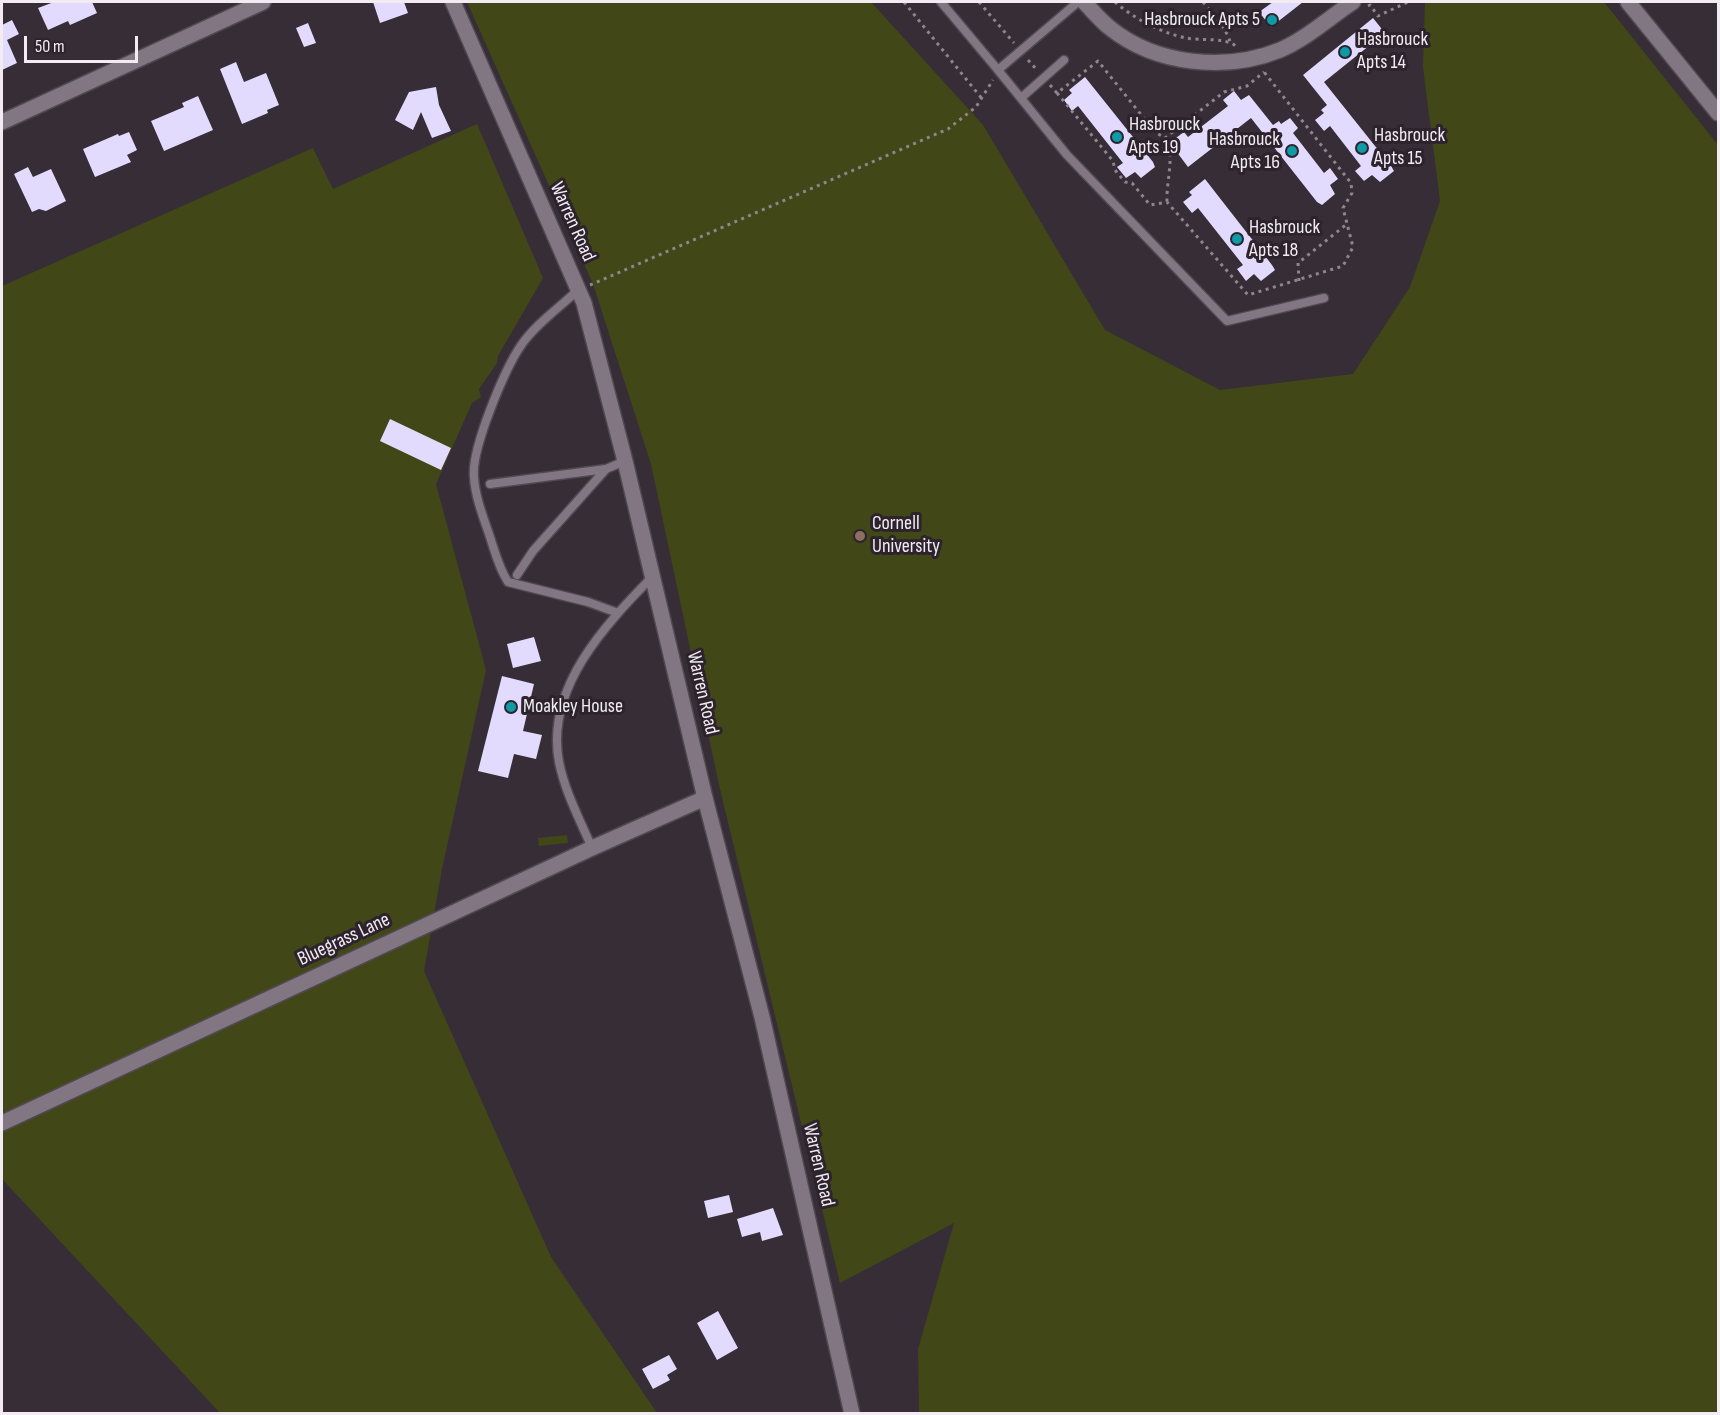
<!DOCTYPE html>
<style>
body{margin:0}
#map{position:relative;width:1720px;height:1415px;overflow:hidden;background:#362d37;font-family:"Sofia Sans Condensed",sans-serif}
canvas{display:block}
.frame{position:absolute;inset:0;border:3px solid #f2ecf2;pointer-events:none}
.scale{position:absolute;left:24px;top:36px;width:114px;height:27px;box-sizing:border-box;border:3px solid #f2ecf2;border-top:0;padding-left:8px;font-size:18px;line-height:21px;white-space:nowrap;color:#f2ecf2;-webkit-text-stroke:4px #2c232d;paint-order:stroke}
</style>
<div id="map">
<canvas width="1720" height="1415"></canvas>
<div class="frame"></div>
<div class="scale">50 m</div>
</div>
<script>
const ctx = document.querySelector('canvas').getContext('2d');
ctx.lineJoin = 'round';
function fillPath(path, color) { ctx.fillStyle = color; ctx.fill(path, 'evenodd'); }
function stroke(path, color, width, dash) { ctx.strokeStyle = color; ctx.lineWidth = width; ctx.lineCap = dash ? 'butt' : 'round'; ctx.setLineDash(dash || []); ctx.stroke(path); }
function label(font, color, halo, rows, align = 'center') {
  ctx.font = font + ' "Sofia Sans Condensed",sans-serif'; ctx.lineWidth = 6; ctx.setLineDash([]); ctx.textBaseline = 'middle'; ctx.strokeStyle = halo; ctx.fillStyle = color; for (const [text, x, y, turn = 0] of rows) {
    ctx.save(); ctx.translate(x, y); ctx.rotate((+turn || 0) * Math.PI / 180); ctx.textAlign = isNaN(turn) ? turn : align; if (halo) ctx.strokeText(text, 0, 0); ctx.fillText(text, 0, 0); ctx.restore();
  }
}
const green = new Path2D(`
 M467,2H871L983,125L1105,330L1220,390L1353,374L1410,287L1440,201L1423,67L1425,2H1604L1718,145V1413H919L918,1349L954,1223L840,1283L719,785L651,464L593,284Z
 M477,124L543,278L498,356L497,363L479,389L481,397L472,403L436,484L486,670L442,869L424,971L551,1257L657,1413H220L2,1179V286L313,148L333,189Z
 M567,835L568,843L539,846L538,838Z`);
const building = new Path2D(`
 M54,2H92L97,13L70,25L68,21L48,30L38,8Z
 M373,2H404L408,13L380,23Z
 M1273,2H1303L1271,27L1259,12Z
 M1373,18L1385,33L1324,82L1391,166L1394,171L1380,182L1372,175L1364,181L1355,171L1361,166L1330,126L1324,131L1315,120L1324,113L1321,110L1327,105L1303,75Z
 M12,20L19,34L7,40L17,63L2,70V25Z
 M308,23L316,43L304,47L296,28Z
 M236,62L244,82L266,73L279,105L267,110L268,113L242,124L220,69Z
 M1085,77L1153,162L1155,167L1141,178L1135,172L1126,178L1117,167L1123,163L1078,106L1072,111L1064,100L1072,93L1069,90Z
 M436,87L439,105L451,131L432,138L421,112L413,130L395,120L409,92Z
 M1234,91L1241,100L1249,95L1273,125L1279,121L1281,124L1290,118L1298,128L1293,133L1324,173L1330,168L1338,179L1330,185L1335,194L1322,205L1317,202L1251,118L1188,167L1176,151L1179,148L1173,140L1184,132L1188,137L1228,106L1223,100Z
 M198,96L213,130L164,151L151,121L184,107L182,103Z
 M129,132L137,150L127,155L131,162L95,177L83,149L118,134L119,136Z
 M28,167L33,177L51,169L66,201L46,211L39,209L32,212L14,174Z
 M1205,179L1272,265L1275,270L1261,281L1254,274L1246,281L1237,269L1243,265L1198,208L1192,213L1183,202L1192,195L1189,192Z
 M390,419L451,448L441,470L380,441Z
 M534,637L541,661L513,668L507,644Z
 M502,676L534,684L523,731L542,735L536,759L514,754L508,778L478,771Z
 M729,1195L733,1212L708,1218L704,1201Z
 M773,1208L783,1235L762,1241L760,1232L742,1237L737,1219Z
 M718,1311L738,1348L717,1360L697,1323Z
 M669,1355L677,1369L667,1375L670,1380L653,1389L642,1369Z`);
const path = new Path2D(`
 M904,2L983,100
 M979,2L1014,43
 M1115,2C1135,19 1159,32 1186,38C1201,41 1224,37 1236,46
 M1203,2L1225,30L1230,41
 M1368,6L1370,5L1378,16L1408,2
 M1028,60L1038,71
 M1050,85L1057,93L1098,61L1155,132L1165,138L1224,92L1247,86L1264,72
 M1057,93L1113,161L1115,170L1125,182L1132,183L1150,205L1167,202L1248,295L1343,266L1353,247L1343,208L1352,193L1351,183L1264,72
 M1166,139C1175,156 1166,182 1167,202
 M1299,281L1298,263L1347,224
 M590,285L948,129L976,107L993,80`);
const service = new Path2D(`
 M941,2L998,70L1078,2
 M998,70L1067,155L1227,321L1324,298
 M1021,98L1064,60
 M578,290C560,307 536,324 522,344C505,368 471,449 474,477C475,495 482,514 488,531C494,548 498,567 508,582L588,602L618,613
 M490,484L606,469
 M517,575L533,551L606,469L625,461
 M592,848C580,820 565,792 559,762C545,688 605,625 653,576`);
const minor = new Path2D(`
 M1084,2C1092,10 1100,20 1110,28C1156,65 1226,72 1280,50C1306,39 1330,17 1353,2
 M2,122L263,2
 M2,1123L592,848L705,798`);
const tertiary = new Path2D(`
 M453,2L584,303L625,461L705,798L762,1017L852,1414
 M1628,2L1718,113`);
const markers = [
 [1272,20,6,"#0f9aa8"],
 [1345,52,6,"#0f9aa8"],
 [1117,137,6,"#0f9aa8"],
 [1362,148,6,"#0f9aa8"],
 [1292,151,6,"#0f9aa8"],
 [1237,239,6,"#0f9aa8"],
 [860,536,6,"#8d6e63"],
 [511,707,6,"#0f9aa8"]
];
const poiNames = [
 ["Hasbrouck Apts 5",1260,20,"right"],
 ["Hasbrouck",1357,40],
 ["Apts 14",1357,63],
 ["Hasbrouck",1129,125],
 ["Apts 19",1129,148],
 ["Hasbrouck",1374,136],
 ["Apts 15",1374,159],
 ["Hasbrouck",1280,140,"right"],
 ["Apts 16",1280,163,"right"],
 ["Hasbrouck",1249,228],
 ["Apts 18",1249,251],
 ["Cornell",872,524],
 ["University",872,547],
 ["Moakley House",523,707]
];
const streetNames = [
 ["Warren Road",572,222,66],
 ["Warren Road",702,693,77],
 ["Bluegrass Lane",344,940,-25],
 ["Warren Road",818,1165,77]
];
fillPath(green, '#424717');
fillPath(building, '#e2dbfe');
stroke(service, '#504951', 11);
stroke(minor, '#504951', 18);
stroke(tertiary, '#504951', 18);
stroke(path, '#8e868e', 3, [3, 4.5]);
stroke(service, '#827682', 8);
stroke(minor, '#827682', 15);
stroke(tertiary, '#827682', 15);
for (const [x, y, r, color] of markers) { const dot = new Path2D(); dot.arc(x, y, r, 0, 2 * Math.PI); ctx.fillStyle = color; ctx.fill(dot); stroke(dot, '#2c232d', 2); }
label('20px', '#f2ecf2', '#2c232d', poiNames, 'left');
label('20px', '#f2ecf2', '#2c232d', streetNames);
</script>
